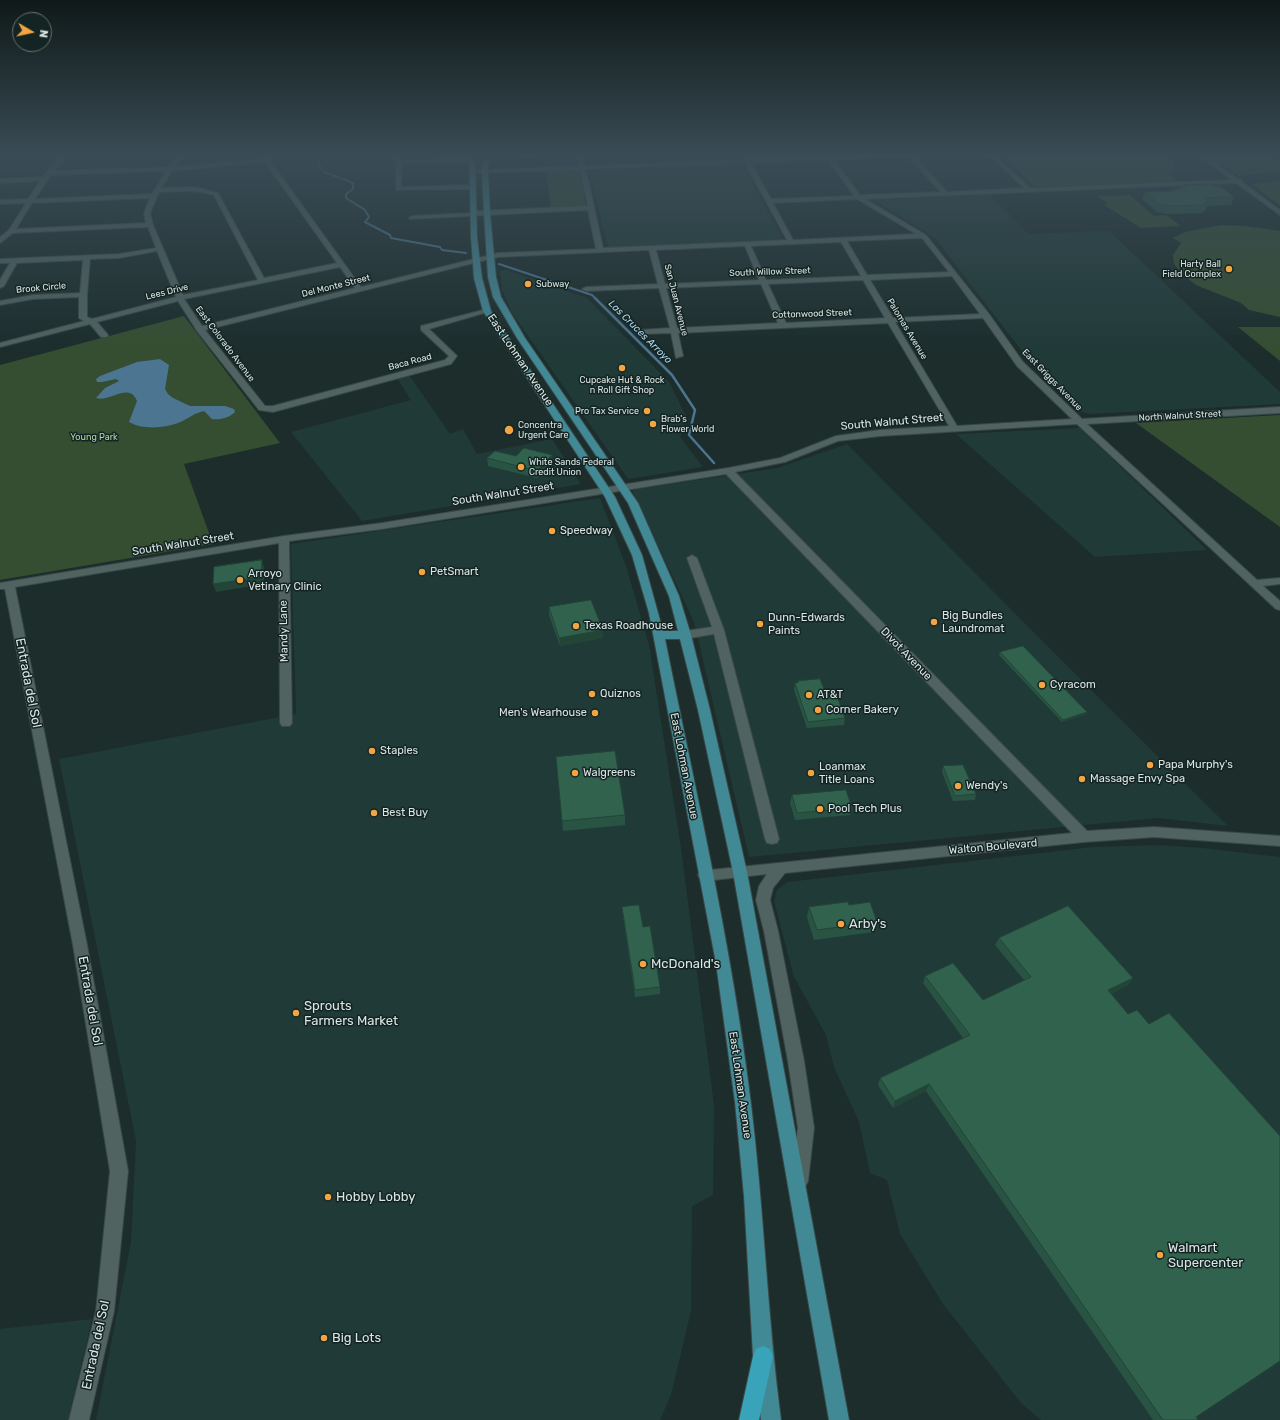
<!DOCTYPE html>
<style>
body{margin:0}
#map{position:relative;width:1280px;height:1420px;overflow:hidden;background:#1c2d2c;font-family:Rubik,sans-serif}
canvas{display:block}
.north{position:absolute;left:12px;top:12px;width:40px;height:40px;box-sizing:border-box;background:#132422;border:1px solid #637170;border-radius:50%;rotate:99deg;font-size:11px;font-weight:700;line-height:16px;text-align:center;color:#dae5e4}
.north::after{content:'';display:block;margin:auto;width:14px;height:18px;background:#f3a443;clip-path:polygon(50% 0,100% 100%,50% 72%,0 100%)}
</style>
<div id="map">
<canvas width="1280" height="1420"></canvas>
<div class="north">N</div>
</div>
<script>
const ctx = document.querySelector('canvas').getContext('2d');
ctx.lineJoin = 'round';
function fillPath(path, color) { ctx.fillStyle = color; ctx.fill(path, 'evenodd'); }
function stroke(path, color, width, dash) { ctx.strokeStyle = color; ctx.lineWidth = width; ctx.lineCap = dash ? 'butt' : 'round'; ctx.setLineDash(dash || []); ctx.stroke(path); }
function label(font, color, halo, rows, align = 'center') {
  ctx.font = font + ' Rubik,sans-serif'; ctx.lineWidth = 3; ctx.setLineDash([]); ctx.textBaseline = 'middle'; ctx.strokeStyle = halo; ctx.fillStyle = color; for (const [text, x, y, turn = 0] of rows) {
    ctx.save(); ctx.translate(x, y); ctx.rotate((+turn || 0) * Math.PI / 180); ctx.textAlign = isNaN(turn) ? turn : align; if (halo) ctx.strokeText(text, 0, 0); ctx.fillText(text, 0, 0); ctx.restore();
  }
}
const built = new Path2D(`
 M742,164L783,239L608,248L589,170Z
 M989,194L1028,234L1109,231L1280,392V404L1089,414L1082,412L1052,386L1031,363L935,238L874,200Z
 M506,270L587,298L669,382L686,416L680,437L703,467L628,479L512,313L502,290L500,271Z
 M409,375L450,434L463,429L477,454L552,439L581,484L362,521L291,432L411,400L397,378Z
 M1080,428L1207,550L1095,557L956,434Z
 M847,444L1109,708L1228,826L1158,818L749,857L694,622L632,490L777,468Z
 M600,498L626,566L649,645L681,848L714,1105L713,1195L692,1206L691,1311L671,1395L660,1420H96L131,1242L136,1141L59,759L296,714L291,544Z
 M1160,845L1203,848L1280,857V1420H1041L1021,1403L943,1304L900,1234L887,1180L870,1173L859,1122L834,1067L826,1035L794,977L774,901L777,890L787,882L1093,847Z
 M92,1319L68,1420H0V1329Z`);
const green = new Path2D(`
 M1001,155H1166L1173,161L1174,168L1169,174L1179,182L1035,187Z
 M1208,155H1269L1280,160V171L1239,176Z
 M579,170L586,206L551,207L546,171Z
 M1280,180V206L1252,184Z
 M1130,195L1154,216L1166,215L1181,226L1141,228L1104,205L1108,204L1097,196Z
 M1221,225L1244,226L1280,231V317L1249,310L1241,303L1196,285L1182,274L1174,264L1173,255L1181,243L1173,238L1185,232Z
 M184,316L280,443L184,464L213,544L0,580V365Z
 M1280,327V361L1238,327Z
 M1280,415V527L1136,423Z`);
const water = new Path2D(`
 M160,359L169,365L165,389L168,394L173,398L190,406H225L234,409L235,412C229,418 220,420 212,419L204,411C194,413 188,419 178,423C164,428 143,430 129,422L137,401C129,381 109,403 96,398L105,388L119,381L116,379L102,382H97L96,379L100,376L137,362Z`);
const streamFar1 = new Path2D(`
 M320,155L318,164L324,172L353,183V189L346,194V198L365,210L369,217L365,222L390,235L391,238L440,247L442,250L466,253
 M499,264L592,295L596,299`);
const stream = new Path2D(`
 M595,298L672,375L695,410L689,435L714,463`);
const minor = new Path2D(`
 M61,155H67L54,171L169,167L177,155H183L175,167L263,159L260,155H266L361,287L498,253L596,249L588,210L410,219L409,218L412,216L471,213L474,211L588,206L580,170L471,173V171L473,170L579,166L577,155H583L585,166L743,160L742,155H746L749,159L826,156L825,155L832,156L913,155L947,192L1024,188L989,155H995L1030,188L1231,180L1199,155H1205L1238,179L1242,180V182L1280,210V215L1236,183L865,199L926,235L989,314L1023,362L1082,419L1280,407V413L1087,424L1257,580L1280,578V584L1263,586L1280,601V610L1276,609L1077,424L880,436L838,441L785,462L735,472L1087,831L1154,827L1280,836V846L1154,837L1084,842L785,873L773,888L770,900L778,931L804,1061L814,1128L808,1181L805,1187L799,1190L793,1187L790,1181L798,1128L788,1061L764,931L756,900L759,886L767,874L705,881L700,879L698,875L700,871L1072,833L726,474L382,529L289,541L292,723L290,726H282L280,723L279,543L15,587L87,945L128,1171L114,1311L89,1420H69L96,1311L110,1171L73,945L5,589H0V583L284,536L382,523L728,468L780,458L836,436L880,430L949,426L888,323L678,333L683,356L676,358L671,333L640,334L636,332L640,330L670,328L659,288L586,291L582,289L586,287L658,284L649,250L498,257L205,330L265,406H273L445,360L449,356L421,330V326L487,309L491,311L429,329L457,356L451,364L273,412L259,410L197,331L178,301L97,322L108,335L107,337H101L90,324L0,347V343L84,321L79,318V297L33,299L0,305V301L33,295L80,293L83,260L17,263L4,286L0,288V280L10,263H0V259L119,254L156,248L148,227L13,233L0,243V237L9,230L26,203L0,204V200L28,199L40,181L0,183V179L42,177ZM908,156L941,192L860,195L834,160ZM828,160L854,196L771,199L751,163ZM265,162L337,263L264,278L218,193L195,187L161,188L172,171ZM745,163L787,240L603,248L586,169ZM166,171L152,194L35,199L51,175ZM187,191L202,192L214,195L258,280L183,295L153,225L150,213L159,192ZM150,198L144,213L146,223L16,229L32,203ZM857,199L916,234L793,240L773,203ZM922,238L949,272L867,275L847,241ZM841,242L861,276L766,280L751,246ZM745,246L759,280L665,284L656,250ZM157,251L176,297L92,319L87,317V295L90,259L119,258ZM340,267L355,288L202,326L184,299ZM952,276L980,314L893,318L870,280ZM863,280L885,318L786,323L768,284ZM761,284L778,323L677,328L666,288ZM983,318L1017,366L1072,419L957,426L895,322Z
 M396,155H402V160L472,158L475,160L472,162L402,164L401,187L473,185L476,187L473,189L396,190Z
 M692,555L697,558L724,630L779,839L777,843L772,844L767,843L765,839L714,634L685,639L679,635L685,631L712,627L687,558Z`);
const major = new Path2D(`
 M469,155H475L477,237L482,278L491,311L615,497L642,555L663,631H678L669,596L628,503L517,338L493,297L488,277L484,213L482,172L483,160L487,155H493L489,160L488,172L490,213L496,277L501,297L525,338L638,503L679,596L691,635L710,710L747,872L849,1420H829L733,872L698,710L680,639H665C696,793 732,947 751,1104C764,1209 767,1315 781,1420H761L753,1356L744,1196L735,1102L716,963L649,613L632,555L605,497L483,311L474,278L471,237Z`);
const highway = new Path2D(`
 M763,1346L770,1349L773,1356L759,1420H739L753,1356L756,1349Z`);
const wall = new Path2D(`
 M1184,185L1234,197L1231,205L1207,206L1205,211H1203V213L1167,214L1157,212L1142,199L1145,192L1171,191V190L1178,189V187L1184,186Z
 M516,456L552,462L537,478L488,466L487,458Z
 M549,607L603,630V638L560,646L549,615Z
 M1000,652L1087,712L1086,714L1062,722L999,655Z
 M798,681L826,694L845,718L844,725L807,728L794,690L795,683H798Z
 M556,757L625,815V825L563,831Z
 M943,766L976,794L975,800L953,801L942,772Z
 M792,795L852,808L850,815L795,820L790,803Z
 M849,905L877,922L874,932L814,940L807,917L809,907Z
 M622,907L643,927L660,987V994L635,997L623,915Z
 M999,938L1133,978L1128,985L1111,994L1196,1417L1198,1420H1153L926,1091L893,1108L878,1085L880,1078L963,1038L923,983L925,976L983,1000L1024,980L995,945Z`);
const shadedWall = new Path2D(`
 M513,155H538L535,157L505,161V156Z
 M552,455V462L537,478V471Z
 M262,560L264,568V584L216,592L213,584Z
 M603,630V638L560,646L559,638Z
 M1087,712L1086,714L1062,722L1063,720Z
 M1133,978L1128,985L1103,998L1108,990Z
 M929,1084L926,1091L893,1108L895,1101Z`);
const building = new Path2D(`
 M1210,184L1213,186H1220L1234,197L1204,198L1208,203H1204L1206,205L1170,206L1159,204L1145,192L1173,191L1171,190L1182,189L1178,187L1187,186L1184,185Z
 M524,448L552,455L537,471L487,458L495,451L516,456Z
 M262,560L261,577L213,584L214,567Z
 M591,600L603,630L559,638L549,607Z
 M1023,646L1087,712L1063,720L1000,652Z
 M820,679L826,694L836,693L845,718L808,722L795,683L799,682L798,681Z
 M615,751L625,815L562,821L556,757Z
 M963,765L976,794L955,796L943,766Z
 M846,790L852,808L797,813L792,795Z
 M848,902L849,905L870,902L877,922L817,930L809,907Z
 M639,905L643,927L650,926L660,987L635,990L622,907Z
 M1068,906L1133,978L1108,990L1128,1014L1137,1010L1149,1024L1169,1013L1280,1136V1361L1196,1417L1198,1420H1163L929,1084L895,1101L880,1078L970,1035L925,976L953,963L983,1000L1031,977L999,938Z`);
const markers = [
 [1229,269,4,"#f3a443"],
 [528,284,4,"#f3a443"],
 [622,368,4,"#f3a443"],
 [647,411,4,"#f3a443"],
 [653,424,4,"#f3a443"],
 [509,430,5,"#f3a443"],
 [521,467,4,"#f3a443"],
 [552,531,4,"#f3a443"],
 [422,572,4,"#f3a443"],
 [240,580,4,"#f3a443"],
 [934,622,4,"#f3a443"],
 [760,624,4,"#f3a443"],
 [576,626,4,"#f3a443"],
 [1042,685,4,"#f3a443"],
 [592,694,4,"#f3a443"],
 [809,695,4,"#f3a443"],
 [818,710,4,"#f3a443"],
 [595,713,4,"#f3a443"],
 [372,751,4,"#f3a443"],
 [1150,765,4,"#f3a443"],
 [575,773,4,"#f3a443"],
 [811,773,4,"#f3a443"],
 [1082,779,4,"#f3a443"],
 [958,786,4,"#f3a443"],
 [820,809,4,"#f3a443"],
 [374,813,4,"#f3a443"],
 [841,924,4,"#f3a443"],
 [643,964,4,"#f3a443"],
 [296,1013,4,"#f3a443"],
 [328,1197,4,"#f3a443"],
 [1160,1255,4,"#f3a443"],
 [324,1338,4,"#f3a443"]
];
const farPoinames = [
 ["Harty Ball",1221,264,"right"],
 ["Field Complex",1221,274,"right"],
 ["Subway",536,284],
 ["Cupcake Hut & Rock",622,380,"center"],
 ["n Roll Gift Shop",622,390,"center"],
 ["Pro Tax Service",639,411,"right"],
 ["Brab's",661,419],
 ["Flower World",661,429],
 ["Concentra",518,425],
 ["Urgent Care",518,435],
 ["White Sands Federal",529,462],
 ["Credit Union",529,472]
];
const farStreetnames = [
 ["South Willow Street",770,272,-2],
 ["Del Monte Street",336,286,-14],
 ["Brook Circle",41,288,-5],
 ["Lees Drive",167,292,-14],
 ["San Juan Avenue",676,300,76],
 ["Cottonwood Street",812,314,-2],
 ["Palomas Avenue",907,329,59],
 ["East Colorado Avenue",225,344,53],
 ["Baca Road",410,362,-15],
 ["East Griggs Avenue",1052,380,46],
 ["North Walnut Street",1180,416,-3]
];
const farParknames = [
 ["Young Park",94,437]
];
const farWaternames = [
 ["Las Cruces Arroyo",640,332,45]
];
const streetNames = [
 ["East Lohman Avenue",520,360,56],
 ["South Walnut Street",892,422,-5],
 ["South Walnut Street",503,494,-9],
 ["South Walnut Street",183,544,-9],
 ["Mandy Lane",284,631,-91],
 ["Divot Avenue",906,654,46],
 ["East Lohman Avenue",684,766,79],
 ["Walton Boulevard",993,847,-5],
 ["East Lohman Avenue",740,1085,82]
];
const poiNames = [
 ["Speedway",560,531],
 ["PetSmart",430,572],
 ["Arroyo",248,574],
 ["Vetinary Clinic",248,587],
 ["Big Bundles",942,616],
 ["Laundromat",942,629],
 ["Dunn-Edwards",768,618],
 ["Paints",768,631],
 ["Texas Roadhouse",584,626],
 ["Cyracom",1050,685],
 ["Quiznos",600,694],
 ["AT&T",817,695],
 ["Corner Bakery",826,710],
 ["Men's Wearhouse",587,713,"right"],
 ["Staples",380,751],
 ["Papa Murphy's",1158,765],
 ["Loanmax",819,767],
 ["Title Loans",819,780],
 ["Walgreens",583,773],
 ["Massage Envy Spa",1090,779],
 ["Wendy's",966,786],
 ["Pool Tech Plus",828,809],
 ["Best Buy",382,813]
];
const nearStreetnames = [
 ["Entrada del Sol",28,683,79],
 ["Entrada del Sol",90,1001,80],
 ["Entrada del Sol",96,1345,-78]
];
const nearPoinames = [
 ["Arby's",849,924],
 ["McDonald's",651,964],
 ["Sprouts",304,1006],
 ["Farmers Market",304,1021],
 ["Hobby Lobby",336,1197],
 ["Walmart",1168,1248],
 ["Supercenter",1168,1263],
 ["Big Lots",332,1338]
];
fillPath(built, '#203a38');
fillPath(green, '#354e31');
fillPath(water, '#4b7591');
stroke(streamFar1, '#4b7591', 2);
stroke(stream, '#4b7591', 2.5);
stroke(minor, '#394847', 2);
stroke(major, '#394847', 2);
stroke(highway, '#394847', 2);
fillPath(minor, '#506361');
fillPath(major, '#428996');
fillPath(highway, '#38a3b9');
fillPath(wall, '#295443');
fillPath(shadedWall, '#224537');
fillPath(building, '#30624e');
stroke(building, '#224537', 1);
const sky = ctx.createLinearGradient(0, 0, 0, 354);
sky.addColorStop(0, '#0f1918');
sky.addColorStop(0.44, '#3a4c56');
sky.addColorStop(1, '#3a4c5600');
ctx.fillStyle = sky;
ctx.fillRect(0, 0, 1280, 354);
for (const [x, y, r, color] of markers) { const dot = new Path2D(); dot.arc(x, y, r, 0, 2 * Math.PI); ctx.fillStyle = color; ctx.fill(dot); stroke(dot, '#132422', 1.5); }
label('9px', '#dae5e4', '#132422', farPoinames, 'left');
label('9px', '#dae5e4', '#132422', farStreetnames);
label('9px', '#abdda3', '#132422', farParknames);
label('italic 10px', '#b2daf5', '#132422', farWaternames);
label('11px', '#dae5e4', '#132422', streetNames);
label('11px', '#dae5e4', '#132422', poiNames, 'left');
label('13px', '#dae5e4', '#132422', nearStreetnames);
label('13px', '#dae5e4', '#132422', nearPoinames, 'left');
</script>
